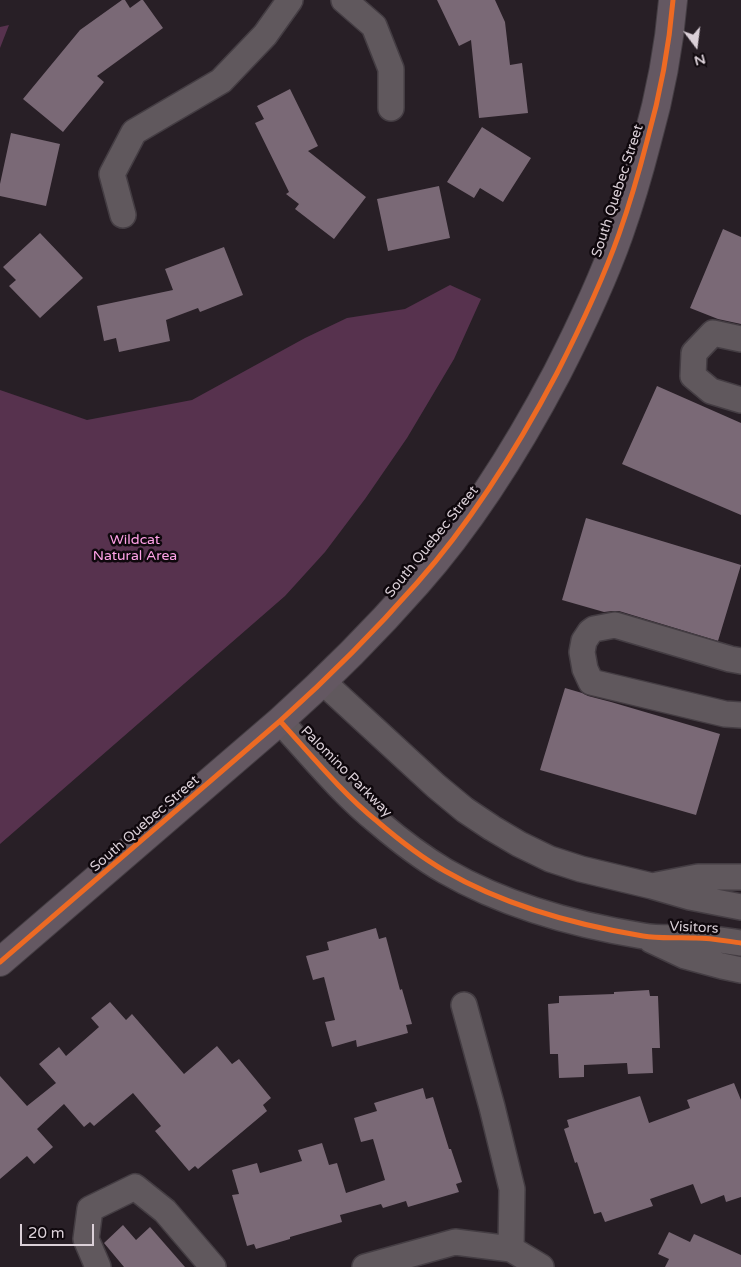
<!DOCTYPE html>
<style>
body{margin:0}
#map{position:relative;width:741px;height:1267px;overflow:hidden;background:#281f26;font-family:"Varela Round",sans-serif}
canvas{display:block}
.north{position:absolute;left:671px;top:20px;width:50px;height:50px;-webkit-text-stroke:4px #0f080d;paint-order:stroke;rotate:165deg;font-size:14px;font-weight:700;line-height:20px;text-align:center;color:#dbd0d8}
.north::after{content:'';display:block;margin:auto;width:18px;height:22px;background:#dbd0d8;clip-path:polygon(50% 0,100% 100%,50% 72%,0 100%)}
.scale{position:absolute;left:20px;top:1224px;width:74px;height:22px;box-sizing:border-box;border:2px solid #dbd0d8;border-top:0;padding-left:6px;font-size:15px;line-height:18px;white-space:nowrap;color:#dbd0d8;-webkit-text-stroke:4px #0f080d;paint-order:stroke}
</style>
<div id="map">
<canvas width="741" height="1267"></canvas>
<div class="north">N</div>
<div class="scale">20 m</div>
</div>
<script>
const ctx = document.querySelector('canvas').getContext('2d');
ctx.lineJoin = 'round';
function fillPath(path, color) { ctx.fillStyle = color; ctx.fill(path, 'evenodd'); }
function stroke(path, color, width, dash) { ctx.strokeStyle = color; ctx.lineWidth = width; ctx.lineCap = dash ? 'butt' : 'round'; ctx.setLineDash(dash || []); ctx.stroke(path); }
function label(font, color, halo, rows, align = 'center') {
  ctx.font = font + ' "Varela Round",sans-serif'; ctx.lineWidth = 5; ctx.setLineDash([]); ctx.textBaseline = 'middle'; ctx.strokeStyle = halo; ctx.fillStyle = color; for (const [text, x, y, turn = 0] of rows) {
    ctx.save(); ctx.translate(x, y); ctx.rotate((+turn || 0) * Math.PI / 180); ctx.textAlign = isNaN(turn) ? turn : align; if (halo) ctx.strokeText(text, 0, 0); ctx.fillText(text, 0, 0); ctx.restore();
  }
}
const green = new Path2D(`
 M9,25L0,48V27Z
 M450,285L481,299L454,359L407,438L365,499L325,552L285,596L0,844V390L87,420L192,400L305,338L347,318L405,309Z`);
const building = new Path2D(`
 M122,0H125L130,8L141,0H143L163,28L97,76L104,82L63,132L23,99L80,30Z
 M437,0H495L505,22L510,65L522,63L528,113L479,118L471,40L459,46Z
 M290,89L318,146L308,151L366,197L334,239L295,209L299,204L286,194L289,192L255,123L264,119L257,106Z
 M482,127L531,158L503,202L480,188L474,198L447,182Z
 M11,133L60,144L46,206L0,196V184Z
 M439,186L450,238L388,251L377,199Z
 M723,229L741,237V324L718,319L690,308Z
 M40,233L83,278L40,318L9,286L16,280L3,267Z
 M224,247L243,295L200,312L198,308L166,320L170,341L119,352L116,338L104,341L97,306L173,290L165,269Z
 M657,386L741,423V515L622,464Z
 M586,518L741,565L718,641L619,611H612L604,612L562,600Z
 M565,688L582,693L588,696L611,702L720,734L696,815L540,770Z
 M376,928L379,939L386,937L400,990L402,989L412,1024L406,1025L408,1033L357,1047L356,1040L332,1047L325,1022L335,1020L324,977L313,980L306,956L329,950L327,942Z
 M649,990L650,996H658L660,1048H652L653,1073L628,1074L627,1063L584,1065V1077L559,1078L558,1054H550L548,1004L559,1003V996L614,994V992Z
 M110,1002L126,1020L132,1014L184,1074L217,1046L232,1064L239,1059L271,1098L263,1105L267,1111L198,1169L195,1166L189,1171L155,1131L161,1126L133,1093L94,1126L90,1122L84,1127L64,1104L37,1129L53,1147L34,1164L27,1156L0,1179V1076L27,1106L56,1083L39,1064L59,1047L66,1056L99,1027L91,1018Z
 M734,1083L741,1100V1197L726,1202L724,1195L701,1204L693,1184L650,1199L653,1206L605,1222L601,1212L594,1214L577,1162L575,1163L564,1129L569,1127L567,1120L640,1096L649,1123L690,1108L687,1100Z
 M423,1088L426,1099L433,1097L449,1149H451L462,1182L456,1184L459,1192L408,1207L406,1201L383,1208L381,1204L340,1215L342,1222L290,1237V1239L256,1249L254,1244L247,1246L232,1195L239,1194L232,1170L257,1163L260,1173L302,1161L298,1150L322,1143L329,1165L337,1163L346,1193L385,1180L373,1139L361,1142L354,1118L377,1111L374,1103Z
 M123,1225L136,1240L150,1227L185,1267H124L104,1243Z
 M669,1232L690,1242L694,1234L741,1255V1267H665L669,1259L658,1254Z`);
const minor = new Path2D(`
 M344,0L374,26L391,69V108
 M123,215L112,174L134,132L221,81L265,35L290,0
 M741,339L713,333L694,353L693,376L711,391L741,400
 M741,661L730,659L615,625L594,629L590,632L584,641L582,652L585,669L591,682L725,714L741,715
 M323,682L436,786L465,810L492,828L519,844L550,859L581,869L652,886L690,897L741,907
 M280,721C312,756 342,793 378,822C399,840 421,857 445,871C504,905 576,925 643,936C660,939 678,937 696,938C711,938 726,941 741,943
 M657,885L698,877H741
 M651,940L685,956L722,966L741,970
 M464,1005L492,1107L512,1189L511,1249
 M98,1267L86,1239L90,1209L135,1187L165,1211L213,1267
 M365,1267L455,1242L511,1249L541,1267`);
const major = new Path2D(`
 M0,962L280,721C328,678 374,632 417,583C473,520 518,447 557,373C580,328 602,282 619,234C630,203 639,172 647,141C660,95 669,48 673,0`);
const cycleway = new Path2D(`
 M280,721C312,756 342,793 378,822C399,840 421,857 445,871C504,905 576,925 643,936C660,939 678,937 696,938C711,938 726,941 741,943
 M0,962L280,721C328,678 374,632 417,583C473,520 518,447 557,373C580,328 602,282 619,234C630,203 639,172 647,141C660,95 669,48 673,0`);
const streetNames = [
 ["South Quebec Street",618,191,-72],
 ["South Quebec Street",432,542,-51],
 ["Palomino Parkway",346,772,45],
 ["South Quebec Street",145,824,-41],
 ["Visitors",694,928,3]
];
const parkNames = [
 ["Wildcat",135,540],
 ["Natural Area",135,556]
];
fillPath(green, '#57324e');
fillPath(building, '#7a6976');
stroke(minor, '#443d43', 28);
stroke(major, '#443d43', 30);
stroke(minor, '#60585d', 25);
stroke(major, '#645862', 28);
stroke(cycleway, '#ed6a23', 5);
label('14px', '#dbd0d8', '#0f080d', streetNames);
label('14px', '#ffa2e7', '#0f080d', parkNames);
</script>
